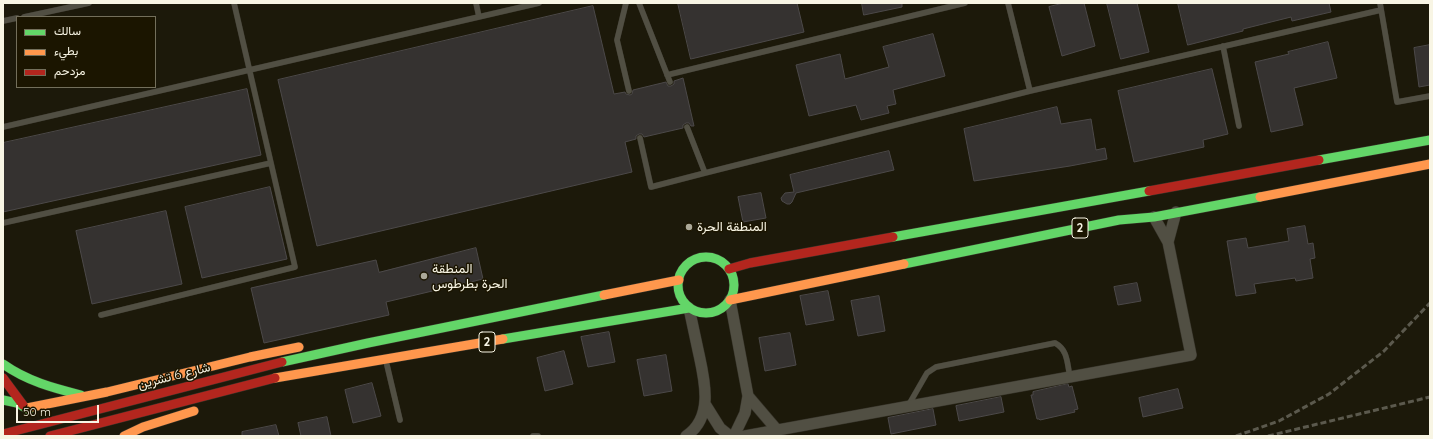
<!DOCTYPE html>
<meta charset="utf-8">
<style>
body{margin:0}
#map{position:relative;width:1433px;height:439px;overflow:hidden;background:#1c190a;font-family:Quicksand,Vazirmatn,sans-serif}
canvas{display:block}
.frame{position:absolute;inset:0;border:4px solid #f8f5e4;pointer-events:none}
.legend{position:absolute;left:16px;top:16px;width:140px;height:72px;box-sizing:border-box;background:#1b1500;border:1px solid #736f5b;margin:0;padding:5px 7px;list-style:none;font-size:12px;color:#f8f5e4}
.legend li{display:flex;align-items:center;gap:8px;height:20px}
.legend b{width:20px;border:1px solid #736f5b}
.scale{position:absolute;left:16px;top:405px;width:83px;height:18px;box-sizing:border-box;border:2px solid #f8f5e4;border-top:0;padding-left:5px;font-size:12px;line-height:14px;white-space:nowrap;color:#f8f5e4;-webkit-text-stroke:3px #1b1500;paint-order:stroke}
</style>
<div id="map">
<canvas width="1433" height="439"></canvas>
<div class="frame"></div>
<ul class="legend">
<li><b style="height:5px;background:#63d668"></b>سالك</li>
<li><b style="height:5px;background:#ff974d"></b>بطيء</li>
<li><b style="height:5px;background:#b3261e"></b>مزدحم</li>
</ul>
<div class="scale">50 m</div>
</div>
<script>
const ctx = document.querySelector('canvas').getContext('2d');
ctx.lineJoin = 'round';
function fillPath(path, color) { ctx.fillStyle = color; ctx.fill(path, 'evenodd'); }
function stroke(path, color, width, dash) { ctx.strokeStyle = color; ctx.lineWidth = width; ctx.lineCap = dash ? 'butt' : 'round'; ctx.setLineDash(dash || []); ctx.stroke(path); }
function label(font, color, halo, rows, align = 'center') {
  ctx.font = font + ' Quicksand,Vazirmatn,sans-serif'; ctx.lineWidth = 3; ctx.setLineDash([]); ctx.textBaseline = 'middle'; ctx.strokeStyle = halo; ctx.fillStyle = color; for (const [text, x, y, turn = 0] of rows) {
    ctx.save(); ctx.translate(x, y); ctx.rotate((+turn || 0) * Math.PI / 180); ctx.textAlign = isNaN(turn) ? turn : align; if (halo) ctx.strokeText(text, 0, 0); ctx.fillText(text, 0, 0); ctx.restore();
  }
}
const building = new Path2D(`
 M678,3H797L804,32L691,59Z
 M862,3H902V7L864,15Z
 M1064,3H1084L1095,46L1062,56L1049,7Z
 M1107,3H1137L1149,52L1121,59Z
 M1178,3H1329L1331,12L1292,21L1291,17L1243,29V31L1188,45Z
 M593,6L614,94L625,92L626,94L630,95L632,94L633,90L666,82L668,86H671L674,84V81L683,78L694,126H691L689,123H686L683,125V128L644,137L642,134H639L636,136V139L625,142L632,172L317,246L278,80Z
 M933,34L945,76L893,90L896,104L887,106L889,113L861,120L856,105L809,116L796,65L840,54L845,79L889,67L883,47Z
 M1328,42L1337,78L1294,88L1303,125L1271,132L1255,62L1289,54L1288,52Z
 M1430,45V85L1419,87L1414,48Z
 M1212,69L1228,134L1203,140L1204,147L1134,162L1118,91Z
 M247,89L261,155L3,212V143Z
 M1057,107L1061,124L1091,119L1096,150L1105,148L1107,159L1070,166L974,181L964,129Z
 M889,151L894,170L796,193L792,202L790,204H787L782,201L781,198L785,193L794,192L790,175Z
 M270,187L287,259L202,278L185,207Z
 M761,193L766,218L743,222L738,197Z
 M166,211L182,284L92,304L76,231Z
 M1305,226L1308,244L1313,243L1315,258L1310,259L1313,278L1296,281L1295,278L1254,284L1256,293L1236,296L1227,241L1246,238L1248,248L1289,241L1287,229Z
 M476,248L483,279L386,302L389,315L264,343L251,288L376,260L379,272Z
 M1137,283L1141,301L1118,305L1114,287Z
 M828,291L834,320L806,325L800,296Z
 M879,296L885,331L858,336L851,301Z
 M609,332L615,362L588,367L581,337Z
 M790,333L796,365L765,371L759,338Z
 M564,351L573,384L545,391L537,358Z
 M666,355L672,391L644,396L637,360Z
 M372,383L381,416L353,423L345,390Z
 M1068,384L1069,387L1072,386L1078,409L1074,410L1075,412L1040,420L1039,419H1037L1031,395H1033V392Z
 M1178,389L1183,408L1143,417L1139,398Z
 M1001,397L1004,412L959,421L956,406Z
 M933,409L936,425L891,434L888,418Z
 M327,417L331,436H301L298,423Z
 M276,425L279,436H242V432Z`);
const lane = new Path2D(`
 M476,3L479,17
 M626,3L617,40L629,91
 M639,3L670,82
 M1008,3L1030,91
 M1380,3L1397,102L1430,96
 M24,17L89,3
 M3,21L17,18
 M1223,46L1239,126
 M667,75L965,3
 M3,127L539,3
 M687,127L705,173
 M640,138L651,187L705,173L1030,91L1381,10
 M3,223L271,163
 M101,315L295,267L234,3
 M386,361L400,420
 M908,406L927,373L936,367L1055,343C1068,350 1067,363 1070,377
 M533,436H538`);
const street = new Path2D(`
 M1168,242L1176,212
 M730,300L748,396L745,413L734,436
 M748,396L777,430
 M705,404L720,428L730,436
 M686,436C715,417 704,378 698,350C695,336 692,322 689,308
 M745,436L1191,355L1168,242L1154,217`);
const fast = new Path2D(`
 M1319,160L1430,140
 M893,237L1149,191
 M678 285a28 28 0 1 1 56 0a28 28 0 1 1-56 0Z
 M904,264L1119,220L1154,217L1260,197
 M503,339L689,308
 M282,362L368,343L604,295
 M3,364C27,381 53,388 81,395
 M3,400L17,403L29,410`);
const slow = new Path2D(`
 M1260,197L1430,164
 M604,295L679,280
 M730,300L904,264
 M275,378L503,339
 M27,408L107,392L250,357L299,347
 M124,436L143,427L194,411`);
const jam = new Path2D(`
 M1149,191L1319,160
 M729,269L750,263L893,237
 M3,378L23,405
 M50,436L275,378`);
const rail = new Path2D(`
 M1236,436L1279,421L1329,394L1384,351L1430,303
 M1268,436L1430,397`);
const jamBridge = new Path2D(`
 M3,434L282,362`);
const markers = [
 [689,227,4,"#aba898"],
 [424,276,4,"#aba898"]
];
const shields = [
 [1080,228,16],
 [487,342,16]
];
const shieldNames = [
 ["2",1080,228],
 ["2",487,342]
];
const poiNames = [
 ["المنطقة الحرة",697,227],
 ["المنطقة",432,269],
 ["الحرة بطرطوس",432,284]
];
const streetNames = [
 ["شارع 6 تشرين",174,376,-14]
];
fillPath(building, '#353230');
stroke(building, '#4c4949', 1);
stroke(lane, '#37342a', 6);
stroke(street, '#37342a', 12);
stroke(fast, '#37342a', 10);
stroke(slow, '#37342a', 10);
stroke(jam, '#37342a', 10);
stroke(lane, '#514f43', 5.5);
stroke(street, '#514f43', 11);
stroke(fast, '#63d668', 9);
stroke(slow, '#ff974d', 9);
stroke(jam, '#b3261e', 9);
stroke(rail, '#5b594d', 3, [6, 3]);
stroke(jamBridge, '#37342a', 10, []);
stroke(jamBridge, '#b3261e', 9);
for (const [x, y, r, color] of markers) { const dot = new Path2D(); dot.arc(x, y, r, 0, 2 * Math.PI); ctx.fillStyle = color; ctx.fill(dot); stroke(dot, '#1b1500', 1.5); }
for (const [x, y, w] of shields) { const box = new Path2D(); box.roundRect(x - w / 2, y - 10, w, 20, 3); ctx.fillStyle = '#1b1500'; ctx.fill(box); stroke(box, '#f8f5e4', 1); }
label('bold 12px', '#f8f5e4', null, shieldNames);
label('13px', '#f8f5e4', '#1b1500', poiNames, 'left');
label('13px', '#f8f5e4', '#1b1500', streetNames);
</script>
